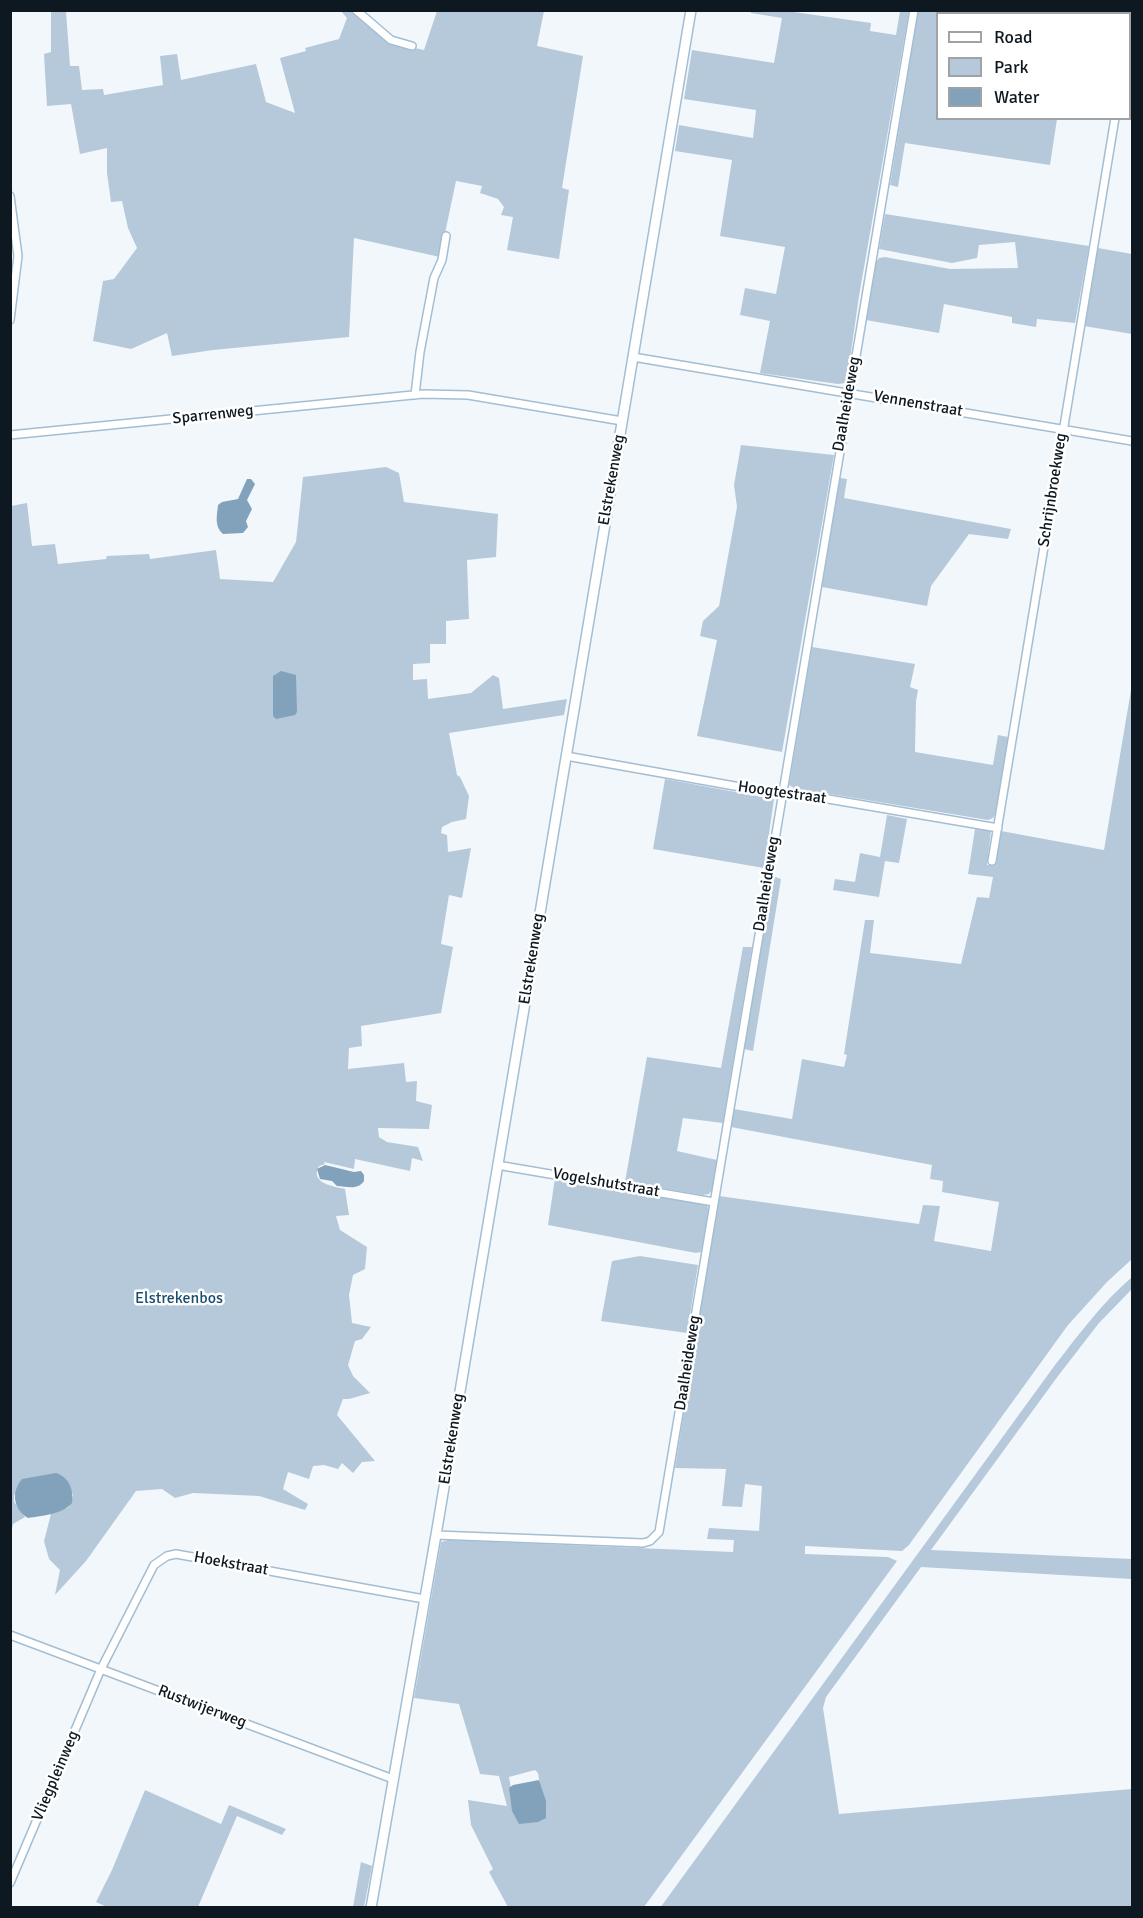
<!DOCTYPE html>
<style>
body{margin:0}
#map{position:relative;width:1143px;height:1918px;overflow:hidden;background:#f2f7fc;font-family:Signika,sans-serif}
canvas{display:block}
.frame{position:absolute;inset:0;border:12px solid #0e1820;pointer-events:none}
.legend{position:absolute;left:936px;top:12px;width:195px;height:108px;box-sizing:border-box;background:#fff;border:2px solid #9fa3a6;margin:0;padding:8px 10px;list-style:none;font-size:18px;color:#0e1820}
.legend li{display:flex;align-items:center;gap:12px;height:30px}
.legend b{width:30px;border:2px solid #9fa3a6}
</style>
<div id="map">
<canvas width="1143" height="1918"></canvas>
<div class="frame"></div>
<ul class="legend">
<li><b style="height:8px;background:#fff"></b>Road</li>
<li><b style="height:16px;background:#b5c9da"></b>Park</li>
<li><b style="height:16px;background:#82a2bb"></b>Water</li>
</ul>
</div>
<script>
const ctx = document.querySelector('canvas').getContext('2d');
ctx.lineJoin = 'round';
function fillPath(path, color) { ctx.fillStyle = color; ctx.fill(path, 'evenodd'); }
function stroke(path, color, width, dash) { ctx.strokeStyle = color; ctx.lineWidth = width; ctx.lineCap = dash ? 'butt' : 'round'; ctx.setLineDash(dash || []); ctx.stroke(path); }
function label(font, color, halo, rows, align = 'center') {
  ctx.font = font + ' Signika,sans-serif'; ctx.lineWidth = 5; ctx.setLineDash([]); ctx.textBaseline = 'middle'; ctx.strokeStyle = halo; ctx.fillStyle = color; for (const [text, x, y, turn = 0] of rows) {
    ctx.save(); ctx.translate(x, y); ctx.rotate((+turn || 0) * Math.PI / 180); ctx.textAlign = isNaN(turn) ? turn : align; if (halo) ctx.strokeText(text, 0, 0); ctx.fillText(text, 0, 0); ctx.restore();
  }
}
const green = new Path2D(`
 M51,11H66L70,66H79L82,90L103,89L104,95L163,85L160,56L177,54L181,80L256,64L266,102L295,113L280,58L306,51L305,48L339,39L347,18L341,11H355L405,46L424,50L437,11H544L537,46L583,56L562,188L569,190L559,259L507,250L513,217L501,215L504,207L498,199L480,193L482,186L456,181L440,257L354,238L349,337L213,350L172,356L167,333L131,349L93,341L103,281L114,279L137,248L128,228L122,201L111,202L107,173V148L80,154L71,104L47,106L44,54L51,52Z
 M751,11H787L871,23L870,31L896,35L900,11H909L859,296L848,373L845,383L838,384L760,373L770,321L740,315L745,288L776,294L785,247L720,236L732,160L675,151L679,125L753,138L756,110L684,99L692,50L774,63L782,18L751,13Z
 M918,11H1070V14H938V118L1057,119L1050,165L905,143L898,187L890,185Z
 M885,214L1089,246L1075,323L1037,319L1036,327L1012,323V317L944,304L939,333L866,320L876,262L879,258L885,257L950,269L1018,268L1015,242L979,245L977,258L952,263L879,249Z
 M1098,248L1132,254V334L1084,326Z
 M741,445L834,455L782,752L697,736L717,640L700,636L703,621L719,606L737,507L734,485Z
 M386,467L399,473L404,502L498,514L496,557L467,560L469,619L446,621V644H430V663L413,664V680L427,679L428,699L471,693L493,675L499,678L503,709L567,699L564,715L449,733L457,775L460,777L469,796L466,819L452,822L442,827L441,833L447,835L448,852L471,848L462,898L449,895L441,944L453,947L441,1013L361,1026L362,1046L349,1048L348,1069L404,1063L406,1082L417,1081L416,1101L432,1105L429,1129L378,1128L379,1137L387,1142L418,1147L423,1161L412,1158L410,1171L355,1159L354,1169L324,1162L325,1164C319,1166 319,1165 317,1171C314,1184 336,1187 345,1189L349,1215L336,1216L340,1230L367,1247L365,1269L353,1275L349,1295L352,1323L371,1327L362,1339L355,1341L348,1365L353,1376L370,1393L349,1399H343L337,1415L375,1461L362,1462L353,1473L342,1463L338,1469L324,1465L313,1466L309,1479L288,1472L283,1489L308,1504L305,1510L259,1496L193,1493L175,1498L162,1489L136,1491L86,1561L55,1595L60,1570L49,1559L44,1541L51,1514L69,1507L73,1495L65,1478L14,1495V1502L25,1517L13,1524L11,1532V506L27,503L32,546L55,544L58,564L106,559L107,556L149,554L150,559L216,550L220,579L273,582L296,542L303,477Z
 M840,478L847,479L844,498L1011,529L1008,539L969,534L931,586L927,606L822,587Z
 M812,647L915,664L910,687L918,690L916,701L915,752L993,765L998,735L1008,737L996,813L993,818L988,820L794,788L789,785Z
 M1132,684V1259L1107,1282L1068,1325L909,1545L902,1551L805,1546V1554L888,1557L897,1561L644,1907H508L489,1872L493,1869L471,1825L468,1800L507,1806L499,1776L480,1774L459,1704L414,1698L441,1542L448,1540L733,1552L734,1540L707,1539L709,1528L759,1531L762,1486L745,1484L742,1507L722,1506L726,1469L675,1468L719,1196L919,1224L923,1205L940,1206L934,1241L991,1251L999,1202L942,1192L943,1181L930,1179L932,1165L731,1127L734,1109L792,1119L802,1059L844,1067L847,1055L844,1054L865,920H874L870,953L961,964L977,897L989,898L993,877L968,874L975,829L991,831L987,865H995L1001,831L1104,850ZM535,1770L538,1773L545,1814L516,1817L509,1777Z
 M665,779L774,799L764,868L653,849Z
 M887,815L907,819L899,863L885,861L879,897L833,890L835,879L855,882L860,853L880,857Z
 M773,876L781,879L753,1051L744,1049Z
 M743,947H752L723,1123L683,1118L677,1151L717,1160L712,1190L709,1194L703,1195L625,1182L647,1057L721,1068Z
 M555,1178L706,1205L709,1208L701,1252L696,1253L548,1225Z
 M640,1256L698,1265L687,1333L601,1321L612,1261Z
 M1132,1277V1289L1099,1323L1058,1376L931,1550L1132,1559V1579L921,1567L826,1697L823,1708L839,1814L1132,1789V1907L660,1908L1055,1365C1079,1334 1102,1303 1132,1277Z
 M145,1790L221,1824L229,1805L286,1829L282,1835L237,1816L198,1907H107L96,1902L112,1870Z
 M361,1862L372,1866L364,1907H353Z`);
const water = new Path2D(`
 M247,479H251L255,484L247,500L252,509L246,521L248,527L243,533L223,534C214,526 217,516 218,505L222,502L238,499Z
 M281,671L296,675L297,712L295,715L276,719L273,716V676Z
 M325,1165L354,1172L361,1171L364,1175V1181C357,1191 346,1186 337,1186L332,1181L320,1179L317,1169Z
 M56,1473C69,1477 74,1490 72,1503C63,1514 42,1516 28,1518C13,1509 11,1492 22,1479Z
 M539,1780L546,1801V1818L538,1822L519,1824L512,1811L509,1788L513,1785Z`);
const minor = new Path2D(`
 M356,10L391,40L412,46
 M1130,35L1132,17
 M10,196L18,256L10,320
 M633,357L1132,441
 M415,395L420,352L434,278L442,260L446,236
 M10,435L423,394L468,395L622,421
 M566,756L774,793H793L998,828
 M992,861L1115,118
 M497,1165L714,1202
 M436,1535L643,1543L650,1541L659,1532L914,10
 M10,1635L393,1779
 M10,1883L101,1669L154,1565L167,1556L176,1554L424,1599`);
const tertiary = new Path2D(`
 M371,1908L436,1535L691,10`);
const streetNames = [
 ["Daalheideweg",847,404,-80],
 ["Vennenstraat",918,404,10],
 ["Sparrenweg",213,415,-6],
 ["Elstrekenweg",612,480,-80],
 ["Schrijnbroekweg",1053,490,-81],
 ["Hoogtestraat",782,793,8],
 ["Daalheideweg",767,884,-81],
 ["Elstrekenweg",532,959,-81],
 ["Vogelshutstraat",606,1183,10],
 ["Daalheideweg",688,1363,-81],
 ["Elstrekenweg",452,1439,-81],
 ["Hoekstraat",231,1564,10],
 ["Rustwijerweg",202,1707,21],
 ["Vliegpleinweg",56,1776,-67]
];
const parkNames = [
 ["Elstrekenbos",179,1299]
];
fillPath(green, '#b5c9da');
fillPath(water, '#82a2bb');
stroke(minor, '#a3bed3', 10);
stroke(tertiary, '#a3bed3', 12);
stroke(minor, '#fff', 7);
stroke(tertiary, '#fff', 9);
label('16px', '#0e1820', '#fff', streetNames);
label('16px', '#194d71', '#fff', parkNames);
</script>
